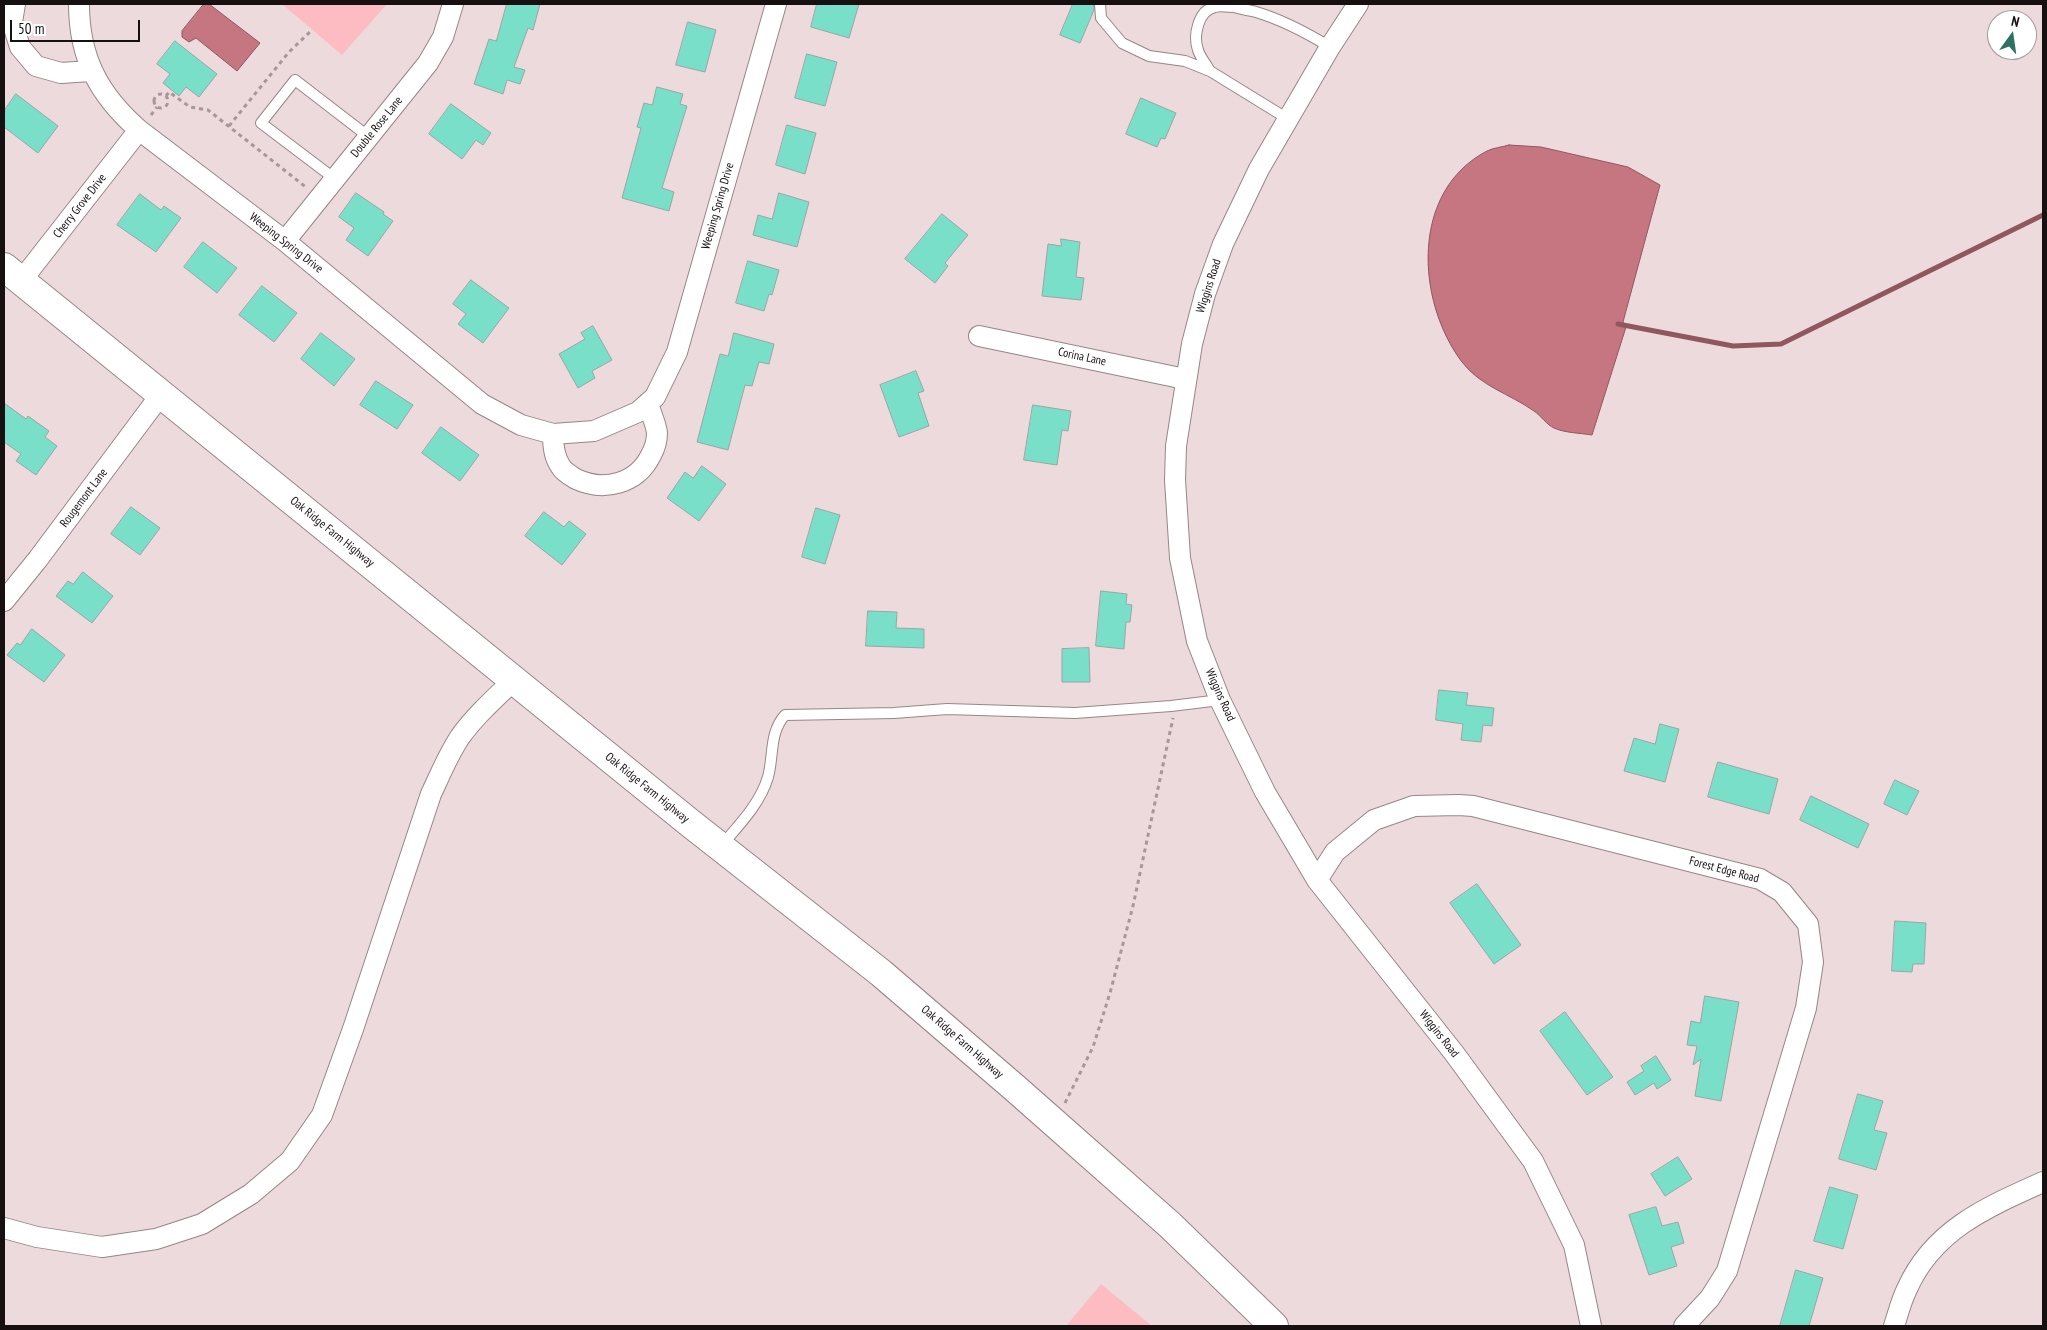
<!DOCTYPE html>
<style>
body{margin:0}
#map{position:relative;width:2047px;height:1330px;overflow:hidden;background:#eddadc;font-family:"PT Sans Narrow",sans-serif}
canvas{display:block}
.frame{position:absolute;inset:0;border:5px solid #171011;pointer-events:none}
.north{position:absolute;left:1987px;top:10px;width:50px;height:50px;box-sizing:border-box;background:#fff;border:1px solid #a29fa0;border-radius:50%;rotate:14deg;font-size:14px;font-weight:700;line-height:20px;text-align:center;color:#171011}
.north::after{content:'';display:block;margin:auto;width:18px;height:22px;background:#2e7264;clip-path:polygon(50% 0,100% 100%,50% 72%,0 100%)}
.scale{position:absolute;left:10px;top:20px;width:130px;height:22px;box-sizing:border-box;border:2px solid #171011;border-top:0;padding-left:6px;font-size:15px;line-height:18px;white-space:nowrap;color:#171011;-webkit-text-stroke:4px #fff;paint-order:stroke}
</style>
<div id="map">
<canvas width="2047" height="1330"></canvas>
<div class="frame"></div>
<div class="north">N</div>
<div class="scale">50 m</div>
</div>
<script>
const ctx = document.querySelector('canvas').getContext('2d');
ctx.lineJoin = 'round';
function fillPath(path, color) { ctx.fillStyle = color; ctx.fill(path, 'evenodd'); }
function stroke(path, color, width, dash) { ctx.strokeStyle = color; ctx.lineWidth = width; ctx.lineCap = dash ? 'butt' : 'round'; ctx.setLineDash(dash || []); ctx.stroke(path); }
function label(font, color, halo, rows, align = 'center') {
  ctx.font = font + ' "PT Sans Narrow",sans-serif'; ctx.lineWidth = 4; ctx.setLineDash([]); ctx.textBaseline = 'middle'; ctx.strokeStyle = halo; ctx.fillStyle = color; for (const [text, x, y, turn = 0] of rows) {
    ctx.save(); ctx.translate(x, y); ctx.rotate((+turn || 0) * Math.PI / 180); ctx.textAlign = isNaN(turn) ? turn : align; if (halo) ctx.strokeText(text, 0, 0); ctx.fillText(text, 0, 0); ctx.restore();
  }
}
const green = new Path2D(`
 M282,4H387L342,55Z
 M1101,1284L1152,1326H1066Z`);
const water = new Path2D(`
 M204,4H209L260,43L237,71L196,38L189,42L182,37V31Z
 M1509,145L1541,147L1628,167L1660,185L1623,322L1626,327L1592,435C1580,433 1565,433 1554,428C1547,425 1541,416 1534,411C1510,394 1480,386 1462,362C1416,301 1410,191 1487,151C1493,148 1502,147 1509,145Z`);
const stream = new Path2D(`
 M1618,324L1733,346L1781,344L2043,215`);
const building = new Path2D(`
 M507,4H540L533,30L528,28L514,67L525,70L520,84L507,80L503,94L474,84L489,39L496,41Z
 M817,4H859L849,38L811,27Z
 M1073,4H1093L1094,10L1080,43L1060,35Z
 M688,22L716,30L705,72L676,65Z
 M175,41L217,74L199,97L186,87L179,96L163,83L170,74L157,64Z
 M807,54L837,62L825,106L795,98Z
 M657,87L683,94L680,104L687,106L662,188L674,192L669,211L622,198L641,128L637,127L644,103L652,105Z
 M16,94L58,126L38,153L4,127V111Z
 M1141,98L1176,113L1165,139L1161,138L1157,147L1126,134Z
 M451,104L491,133L483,145L476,140L462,159L429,134Z
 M787,125L816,133L805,174L776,165Z
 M356,193L384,212L383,214L393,221L368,256L346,240L354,228L339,217Z
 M779,193L809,202L797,247L753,235L758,215L772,219Z
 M140,194L161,210L164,206L181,218L156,252L117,225Z
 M942,214L968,235L945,263L948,266L935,283L905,259Z
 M1061,239L1080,242L1076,277L1084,278L1081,300L1042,296L1048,244L1061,246Z
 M203,242L237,268L217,293L184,267Z
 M748,261L779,270L772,295L769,294L764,311L736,303Z
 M471,280L509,308L483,343L458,324L466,314L453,304Z
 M262,286L297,313L274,342L239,315Z
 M593,326L612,360L592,371L595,378L578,388L559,354L585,339L581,333Z
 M321,333L355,359L334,386L301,359Z
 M734,333L774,344L769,364L759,362L752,386L745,385L728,450L697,442L720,354L728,356Z
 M916,371L924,391L918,393L929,426L899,437L880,385Z
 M376,381L413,405L397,429L360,405Z
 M4,403L26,419L28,416L49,431L45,437L57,446L36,475L16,461L21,454L4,442Z
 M1033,405L1071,411L1068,431L1062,430L1057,465L1024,460Z
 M441,427L479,455L460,481L422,453Z
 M702,466L726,484L699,521L667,498L685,472L693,478Z
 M131,507L160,528L140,555L111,534Z
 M816,508L840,515L825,564L802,557Z
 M544,512L564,527L569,521L586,534L562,565L525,536Z
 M83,572L113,596L92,623L56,596L68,581L73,584Z
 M1101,591L1127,594L1126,604L1132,605L1130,622H1126L1124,649L1096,646Z
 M868,611L897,612L896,628L924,629V648L866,646Z
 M32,629L65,655L44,682L7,655L17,643L20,645Z
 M1089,648L1090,682H1062V649Z
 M1439,690L1468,693L1466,705L1494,708L1492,726L1483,725L1481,742L1461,740L1463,724L1436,720Z
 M1660,724L1679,729L1665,782L1624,771L1634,738L1655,744Z
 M1718,762L1778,779L1769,814L1708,797Z
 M1895,780L1919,791L1907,815L1884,804Z
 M1811,796L1869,824L1858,848L1800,820Z
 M1477,884L1521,945L1494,964L1450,903Z
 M1895,921L1926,923L1924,964H1913L1912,972L1892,971Z
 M1705,996L1739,1002L1721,1101L1695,1096L1701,1059L1693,1065L1697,1046L1687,1045L1691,1021L1700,1023Z
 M1565,1012L1613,1077L1587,1095L1540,1031Z
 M1656,1056L1671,1080L1657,1089L1654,1083L1635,1095L1627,1082L1644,1071L1641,1066Z
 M1858,1094L1883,1101L1874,1130L1887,1133L1876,1170L1839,1159Z
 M1678,1157L1692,1179L1665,1196L1651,1174Z
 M1830,1187L1858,1195L1843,1249L1814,1241Z
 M1656,1207L1662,1226L1678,1222L1684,1243L1671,1247L1677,1266L1649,1275L1629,1215Z
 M1796,1270L1823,1278L1809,1326H1780Z`);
const path = new Path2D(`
 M154 101a7 7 0 1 1 14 0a7 7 0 1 1-14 0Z
 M166,96L169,92L190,107L208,110L307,188
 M151,115L157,107
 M229,126L289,52L312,30
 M1065,1103L1093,1047L1110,993L1133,906L1173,718`);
const lane = new Path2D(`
 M1100,4L1101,18L1122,43L1149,56L1185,61L1210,71L1288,119
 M1226,4C1235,9 1246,9 1256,12C1283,20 1307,33 1330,47
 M1210,71C1206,64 1200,57 1198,50C1193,36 1198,10 1215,7C1220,5 1226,7 1231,7
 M335,179L261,123L295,80L369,137
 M721,846C739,825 760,804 768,777C774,755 769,733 785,715L894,713L947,709L1075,713L1171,706L1220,700`);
const street = new Path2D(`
 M15,4L12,22L20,47L36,66L61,73L90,71
 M79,4C79,58 99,95 139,130L285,241L482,404L521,425L553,434L594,431L638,412L655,397L677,352L776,4
 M1358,4L1330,47L1259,169L1223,244L1205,294L1192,344L1176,446L1175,480L1180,558L1197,641L1220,700L1265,792L1317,880L1454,1053L1533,1161L1574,1245L1591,1326
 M285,241L428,63L443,37L453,4
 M21,281L139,130
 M979,336L1185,379
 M553,434C553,446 554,457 561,467C564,472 571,476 576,479C604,492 637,484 651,455C655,448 657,441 657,433C656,423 650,412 648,403
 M4,601L38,559L162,393
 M1317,880L1335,852L1374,820L1414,806L1459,805L1473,806L1760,879L1782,892L1808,924L1813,962L1806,1008L1727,1271L1710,1298L1684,1326
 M4,1228L37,1237L102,1247L156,1239L202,1224L251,1194L290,1161L322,1115L353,1029L431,794C440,775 448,755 460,737C475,716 495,698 514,680
 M1894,1326C1898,1314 1901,1301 1907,1289C1933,1230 1987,1207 2043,1182`);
const primary = new Path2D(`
 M4,267L690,823L881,973L1016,1089L1170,1225L1274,1326`);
const streetNames = [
 ["Double Rose Lane",377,127,-51],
 ["Cherry Grove Drive",80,206,-52],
 ["Weeping Spring Drive",718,206,-74],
 ["Weeping Spring Drive",286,243,38],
 ["Wiggins Road",1209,286,-72],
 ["Corina Lane",1082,357,12],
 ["Rougemont Lane",84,498,-53],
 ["Oak Ridge Farm Highway",332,532,39],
 ["Wiggins Road",1220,695,66],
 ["Oak Ridge Farm Highway",647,788,39],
 ["Forest Edge Road",1724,870,15],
 ["Wiggins Road",1439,1034,52],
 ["Oak Ridge Farm Highway",962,1042,41]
];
fillPath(green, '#fcbcc2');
fillPath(water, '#c57680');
stroke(water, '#91575f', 1);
stroke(stream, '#91575f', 5);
fillPath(building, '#7adfc9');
stroke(building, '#96a7a2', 1);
stroke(lane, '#978687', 12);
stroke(street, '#978687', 22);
stroke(primary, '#978687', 30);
stroke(path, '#a69798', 3, [4, 4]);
stroke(lane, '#fff', 10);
stroke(street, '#fff', 20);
stroke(primary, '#fff', 28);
label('12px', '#171011', '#fff', streetNames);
</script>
